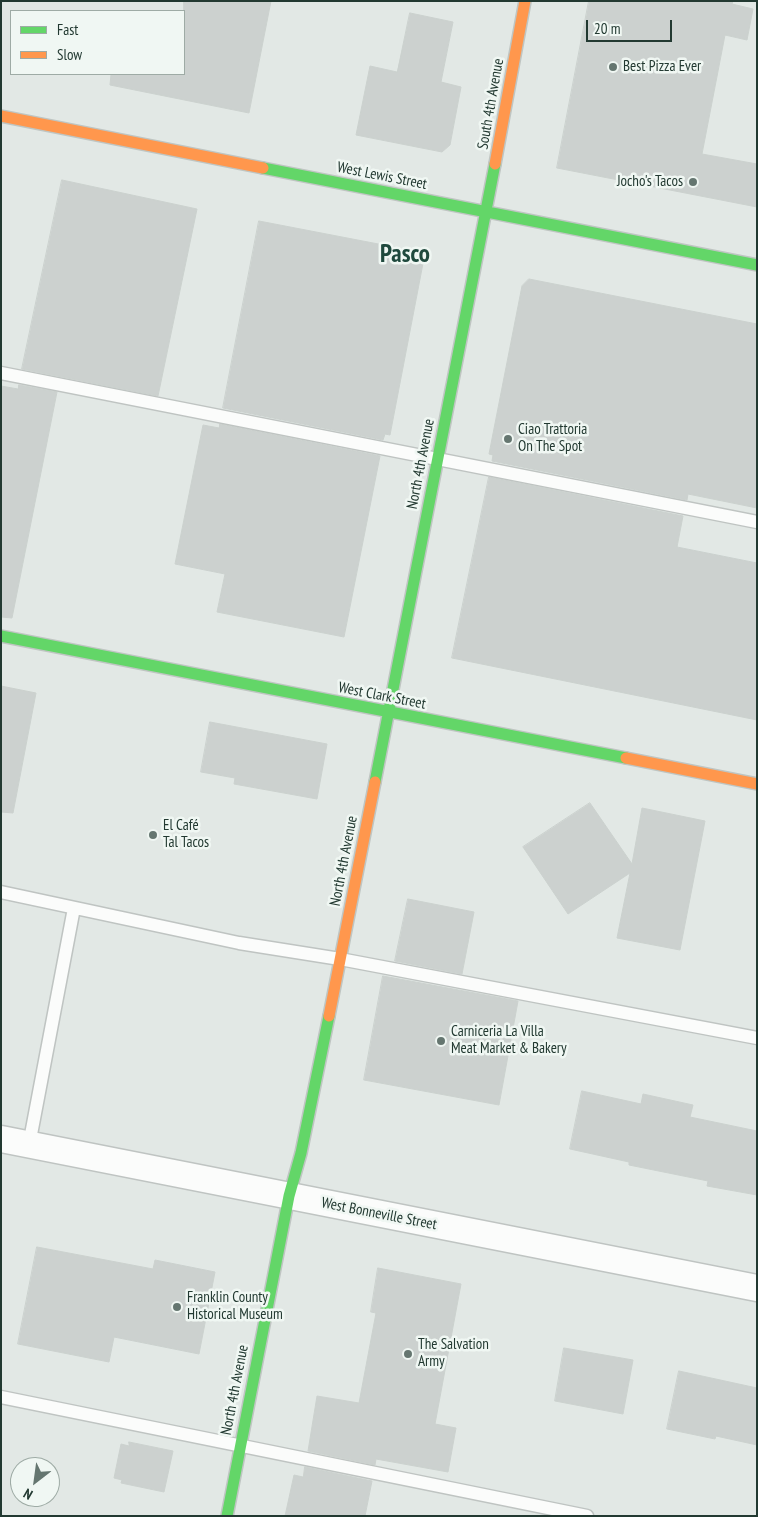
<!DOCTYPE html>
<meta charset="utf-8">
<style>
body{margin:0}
#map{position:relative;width:758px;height:1517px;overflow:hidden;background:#e2e8e5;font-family:"PT Sans Narrow",sans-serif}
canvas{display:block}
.frame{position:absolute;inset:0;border:2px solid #223931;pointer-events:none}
.legend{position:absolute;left:10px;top:10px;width:175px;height:65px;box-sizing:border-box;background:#f0f7f3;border:1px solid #9eaba5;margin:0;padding:6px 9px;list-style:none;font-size:15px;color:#223931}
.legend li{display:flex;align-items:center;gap:10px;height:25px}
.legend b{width:25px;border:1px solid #9eaba5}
.north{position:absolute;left:10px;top:1457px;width:50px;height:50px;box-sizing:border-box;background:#f0f7f3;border:1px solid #9eaba5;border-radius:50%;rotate:210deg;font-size:14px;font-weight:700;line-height:20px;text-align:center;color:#223931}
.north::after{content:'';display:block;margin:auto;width:18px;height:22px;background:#657670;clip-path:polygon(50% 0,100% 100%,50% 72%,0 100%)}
.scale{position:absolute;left:586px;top:20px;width:86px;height:22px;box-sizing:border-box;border:2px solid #223931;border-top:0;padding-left:6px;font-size:15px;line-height:18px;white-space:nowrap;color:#223931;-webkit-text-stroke:4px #f0f7f3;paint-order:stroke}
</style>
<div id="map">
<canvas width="758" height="1517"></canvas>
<div class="frame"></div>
<ul class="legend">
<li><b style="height:6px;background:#63d668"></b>Fast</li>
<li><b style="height:6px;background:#ff974d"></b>Slow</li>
</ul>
<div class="north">N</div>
<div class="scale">20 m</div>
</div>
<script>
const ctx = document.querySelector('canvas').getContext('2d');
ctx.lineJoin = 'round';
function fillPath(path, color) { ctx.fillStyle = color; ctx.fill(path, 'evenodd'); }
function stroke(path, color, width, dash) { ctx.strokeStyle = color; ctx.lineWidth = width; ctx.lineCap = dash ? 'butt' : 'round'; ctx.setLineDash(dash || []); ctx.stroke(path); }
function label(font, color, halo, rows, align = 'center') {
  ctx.font = font + ' "PT Sans Narrow",sans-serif'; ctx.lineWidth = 5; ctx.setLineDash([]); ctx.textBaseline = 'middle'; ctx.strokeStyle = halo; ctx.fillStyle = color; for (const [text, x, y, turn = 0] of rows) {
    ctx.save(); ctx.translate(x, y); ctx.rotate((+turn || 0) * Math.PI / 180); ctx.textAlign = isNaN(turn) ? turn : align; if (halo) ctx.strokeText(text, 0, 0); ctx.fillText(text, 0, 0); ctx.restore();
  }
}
const building = new Path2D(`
 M184,1H271L249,113L110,85L111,74H184Z
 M589,1H733L732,4L753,9L747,40L725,35L702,154L757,164V207L557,168Z
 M410,13L453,22L441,82L461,87L450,145L442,152L356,135L370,66L397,72Z
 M62,180L197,209L158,396L22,369Z
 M259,221L425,253L390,435L385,434L383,440L223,408Z
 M529,279L757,324V508L688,494L687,500L492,461L493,455L489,454L522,286Z
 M19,385L57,392L12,618L1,617V386L18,389Z
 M220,424L380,456L344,637L217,612L225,574L175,564L203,425L219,428Z
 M489,477L683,516L677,547L757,563V720L452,658Z
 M1,686L36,693L13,813L1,812Z
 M210,722L327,744L317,799L234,784L235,778L201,772Z
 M590,803L632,864L642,808L705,821L680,950L617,938L630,873L568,914L523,847Z
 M408,899L474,912L462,974L395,961Z
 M383,976L518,1001L499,1105L364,1080Z
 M582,1091L641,1104L643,1094L693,1105L690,1117L757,1131V1195L707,1186L708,1181L629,1165V1162L570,1149Z
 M37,1247L153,1269L155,1260L215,1272L199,1354L114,1337L109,1362L18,1344Z
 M378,1268L461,1284L435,1424L456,1428L448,1472L376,1459L375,1465L308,1451L317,1396L359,1403L376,1313L371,1312Z
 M564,1348L633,1360L623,1414L555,1401Z
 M679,1371L757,1388V1445L716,1436L715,1439L667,1429Z
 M129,1442L173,1451L164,1492L121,1483L122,1480L114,1478L121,1444L129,1446Z
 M305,1467L372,1481L365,1516H285L294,1475L303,1477Z`);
const lane = new Path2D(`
 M1,373L757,522
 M1,892L239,943L340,959L757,1038
 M29,1145L74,908
 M1,1397L587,1516`);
const street = new Path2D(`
 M1,1139L757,1288`);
const fast = new Path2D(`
 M263,168L757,265
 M1,636L626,758
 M375,782L495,164
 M227,1516L289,1196L301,1153L329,1016`);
const slow = new Path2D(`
 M1,116L263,168
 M495,164L525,1
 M626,758L757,784
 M329,1016L375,782`);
const markers = [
 [613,67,5,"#657670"],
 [693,182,5,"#657670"],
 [508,439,5,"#657670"],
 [153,835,5,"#657670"],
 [441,1041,5,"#657670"],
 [177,1307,5,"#657670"],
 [408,1354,5,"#657670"]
];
const poiNames = [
 ["Best Pizza Ever",623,67],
 ["Jocho's Tacos",683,182,"right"],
 ["Ciao Trattoria",518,430],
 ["On The Spot",518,447],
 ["El Café",163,826],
 ["Tal Tacos",163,843],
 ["Carniceria La Villa",451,1032],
 ["Meat Market & Bakery",451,1049],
 ["Franklin County",187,1298],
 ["Historical Museum",187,1315],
 ["The Salvation",418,1345],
 ["Army",418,1362]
];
const streetNames = [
 ["South 4th Avenue",491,104,-80],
 ["West Lewis Street",382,176,11],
 ["North 4th Avenue",421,464,-79],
 ["West Clark Street",382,696,11],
 ["North 4th Avenue",344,861,-79],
 ["West Bonneville Street",379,1214,11],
 ["North 4th Avenue",235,1390,-79]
];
const townNames = [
 ["Pasco",405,255]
];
fillPath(building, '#ccd1cf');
stroke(building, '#cbd1ce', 1);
stroke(lane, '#bfc4c2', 15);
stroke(street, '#bfc4c2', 29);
stroke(fast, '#bfc5c2', 14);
stroke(slow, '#bfc5c2', 14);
stroke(lane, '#fbfcfb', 12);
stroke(street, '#fbfcfb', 26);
stroke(fast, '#63d668', 11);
stroke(slow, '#ff974d', 11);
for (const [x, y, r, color] of markers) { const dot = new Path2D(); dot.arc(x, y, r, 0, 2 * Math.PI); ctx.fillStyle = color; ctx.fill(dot); stroke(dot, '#f0f7f3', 2); }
label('15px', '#223931', '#f0f7f3', poiNames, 'left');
label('15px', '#223931', '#f0f7f3', streetNames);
label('bold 25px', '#1f493d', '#f0f7f3', townNames);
</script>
